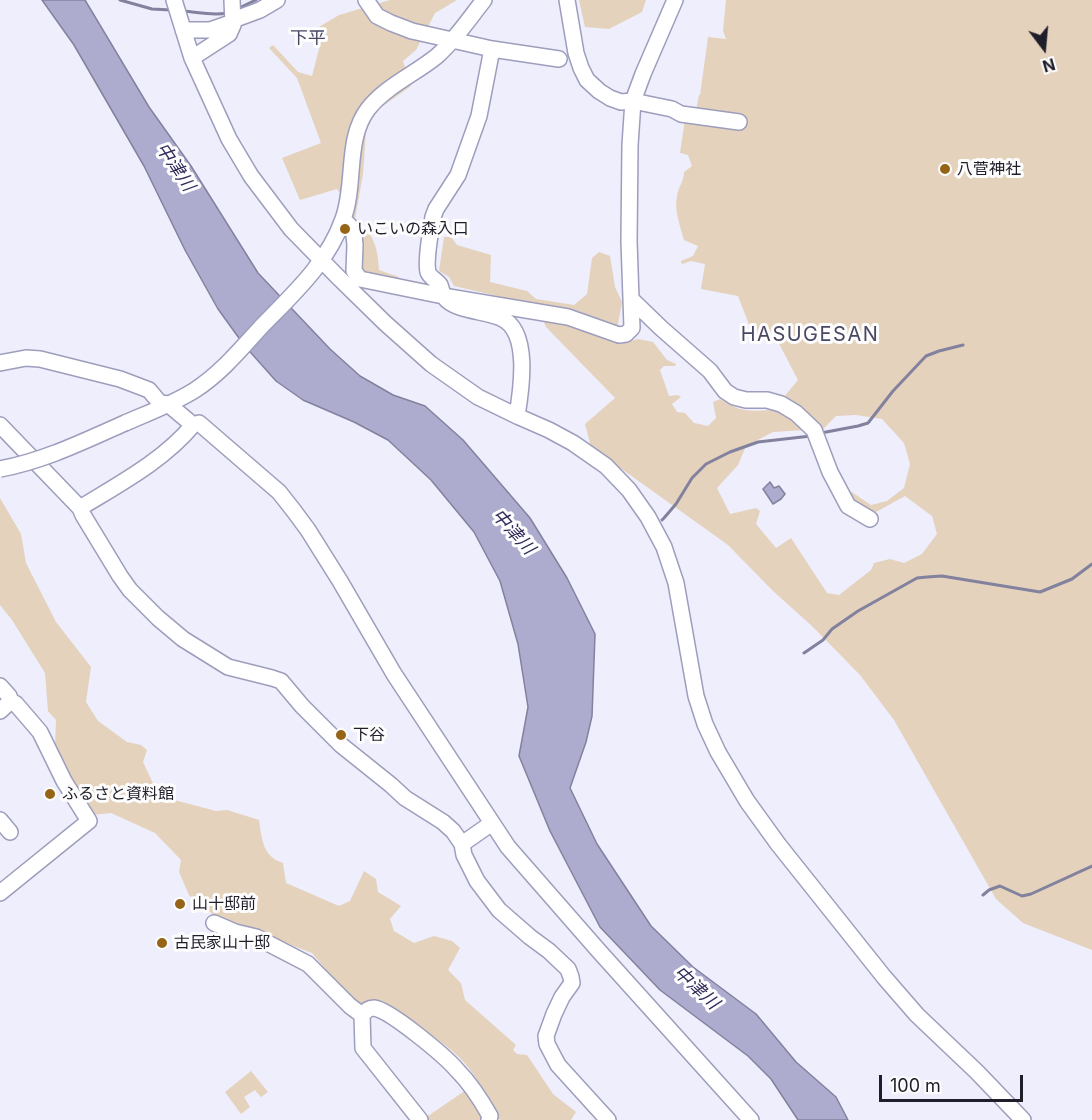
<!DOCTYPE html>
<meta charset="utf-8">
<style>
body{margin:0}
#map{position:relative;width:1092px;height:1120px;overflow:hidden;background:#eeeefc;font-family:Inter,sans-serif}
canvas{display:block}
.north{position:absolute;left:1014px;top:18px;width:60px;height:60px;-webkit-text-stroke:4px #fdfdfd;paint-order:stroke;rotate:164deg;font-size:16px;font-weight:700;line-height:24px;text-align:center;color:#1f1e2a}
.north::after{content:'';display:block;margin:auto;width:21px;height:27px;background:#1f1e2a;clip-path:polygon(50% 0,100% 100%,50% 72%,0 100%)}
.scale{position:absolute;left:879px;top:1075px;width:144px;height:27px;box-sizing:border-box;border:3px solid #1f1e2a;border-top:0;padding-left:8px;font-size:18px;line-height:21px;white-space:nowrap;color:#1f1e2a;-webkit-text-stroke:4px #fdfdfd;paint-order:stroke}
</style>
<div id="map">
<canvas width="1092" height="1120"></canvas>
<div class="north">N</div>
<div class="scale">100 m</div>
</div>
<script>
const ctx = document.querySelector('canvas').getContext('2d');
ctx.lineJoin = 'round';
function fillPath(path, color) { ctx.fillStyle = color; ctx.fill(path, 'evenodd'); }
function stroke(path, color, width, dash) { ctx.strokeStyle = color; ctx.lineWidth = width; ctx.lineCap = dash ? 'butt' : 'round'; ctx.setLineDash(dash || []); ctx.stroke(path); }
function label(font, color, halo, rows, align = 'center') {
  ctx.font = font + ' Inter,"Noto Sans JP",sans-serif'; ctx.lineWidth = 6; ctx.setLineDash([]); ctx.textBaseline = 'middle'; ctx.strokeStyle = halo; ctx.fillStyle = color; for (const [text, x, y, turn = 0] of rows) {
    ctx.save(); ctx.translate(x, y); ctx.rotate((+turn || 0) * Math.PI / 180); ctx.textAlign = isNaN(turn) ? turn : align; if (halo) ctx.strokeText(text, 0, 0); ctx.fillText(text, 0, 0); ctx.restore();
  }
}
const green = new Path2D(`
 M390,0H457L435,13L416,50L403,61L411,86L376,111L366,131L363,174L355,219C358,226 364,227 369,233C377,245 378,256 379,270L399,277L397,281L368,276L360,268L351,219L352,210L337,189L300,200L282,158L321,143L297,78L269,48L273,45L298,72L312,76L321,41L319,27L339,15Z
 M579,0H646L642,12L609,29L585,27Z
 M726,0H1092V950L1023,923L996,899L894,720L860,675L812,626L773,591L728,545L591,447L585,424L615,398L546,327L536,305L454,286L449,277L439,271L444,237H451L457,245L491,255L490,282L527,291L536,299L574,305L587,294L592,258L599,252L610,256L615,287L622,302L618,324L614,339L626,342L638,339L653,342L667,360L676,364L675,366H664L660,370L669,396L678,395L681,397L672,404L677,412L685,413L694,423L708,426L716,418L713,402L720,399C742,413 748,411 773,410L798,380L776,338L774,331L753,335L738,296L701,289L705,264L691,261L682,264L681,261L693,256L698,246L684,240C680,225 674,211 677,196C678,187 684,182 684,172L692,166L688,155L680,153L685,119L694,120L699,95H700L708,37L726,39L723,31ZM856,415L882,419L904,443L910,464L904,488L887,501L871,505L850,491L846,490L852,503L867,511L876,512L905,496L932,516L937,534L922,554L904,563L890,559L874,563L871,570L839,595L827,593L791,538L776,548L756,524L760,511L756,508L730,514L717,488L738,465L746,446L773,432L823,429L836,416Z
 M0,498L21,534L26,563L56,622L91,667L86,702L98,721L127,742L141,745L147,750L143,762L159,796L216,811L227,810L259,820C262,839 262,856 283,863L286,883L339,906L350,901L364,871L376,879L378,892L401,906L390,919L394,931L414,943L434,936L452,941L460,948L448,970L461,983L465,1000L516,1045L513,1050L517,1054L527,1055L553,1094L576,1112L571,1120H501L488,1115C486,1106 484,1096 481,1087C463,1050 423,1030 389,1009L363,1014L312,953L215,916L189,895L179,872L181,860L155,833L111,813L92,815L55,748L56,720L48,711L45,673L12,620L0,605Z
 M251,1071L268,1092L261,1097L255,1090L244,1097L250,1107L241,1114L225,1092Z
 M469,1088L485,1117L481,1120H427L425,1118Z`);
const water = new Path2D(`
 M42,0H85L149,107L191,166L258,273L330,349L360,376L393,395L425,406L463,440L530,518L567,578L595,634L592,716L586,742L570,788L597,844L651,926L693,967L756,1014L796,1062L836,1097L848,1120H798L771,1079L748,1056L660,990L600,927L550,831L519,756L528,707L518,644L500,581L474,532L431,480L388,440L354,422L303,400L276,381L244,345L218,309L185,250L144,166L74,45Z
 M770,482L774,488L779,486L785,494L781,499L773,504L763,489Z`);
const stream = new Path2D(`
 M120,0L152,9L171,10
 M239,8L256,0
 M183,11C198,12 212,16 227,13
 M821,433L858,426L868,423L893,391L926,356L939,351L963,345
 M662,520L664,518L676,504L692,478L706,464L730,452L758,442L811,436
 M804,653L823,640L832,629L858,611L917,578L927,577L942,576L1040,592L1072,579L1092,564
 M983,895L989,890L1000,886L1022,896L1031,894L1092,866`);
const minor = new Path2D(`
 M174,0L192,58L229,139L251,176L291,229L337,276L385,323L431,364L478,397L517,416L549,430L573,443L606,466L629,490L648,517L664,547L676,583L696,696L705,724L718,752L747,801L778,844L884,977L917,1015L977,1072L1023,1120
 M366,0L377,16L391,23L412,31L492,49L559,59
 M567,0L576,53L581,68L587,80L599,91L610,98L621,102L633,101L672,109L681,114L739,122
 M675,0L643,74L633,101L630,145L629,241L631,299L661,328L710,371L725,391L734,397L746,400H767L781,404L796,413L814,430L830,472L848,506L870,519
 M233,20L260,10L277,0
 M183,30H210L233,22
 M492,49L479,116L458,175L436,209L433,217C431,229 425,261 428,272C430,278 437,280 440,285C442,290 442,294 445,298C455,311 486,311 501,318C531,331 521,391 517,416
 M192,58L229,34L233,25L232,0
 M343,219L352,228L354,235L355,245L354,271L360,279L443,296L568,317L619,335L626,334L632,328L631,299
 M0,363L26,358L40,359L120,379L149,390L160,403L168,404L193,425C163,461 119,484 80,508L83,515L120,576L130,590L158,618L183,639L228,667L272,678L281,681L302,706L341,745L391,785L405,798L443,822L453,831L462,844L464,855L477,881L499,910L530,937L549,951L568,969L571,977L572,983L562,997L554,1014L546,1036L547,1044L558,1065L608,1120
 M125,423C148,413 173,404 195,390C221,373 240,350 261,327C292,295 328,263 343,219C356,185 345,139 368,109C386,86 415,74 437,56C455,40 469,19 484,0
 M0,425L80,508
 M193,425L199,423L279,492L294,511L308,530L340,581L394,674L508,847L598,950L751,1120
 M0,686L9,696L11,701L0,711
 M0,820L10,832
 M462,844L492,823
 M0,893L89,821L64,781L40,732L16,704L11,701
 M214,923L235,932L256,937L308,964L350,1006L362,1015L363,1048L420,1120
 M362,1015C366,1011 368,1008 374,1008C390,1010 445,1056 457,1070C470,1083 481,1100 490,1116L489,1120`);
const minorBridge = new Path2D(`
 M0,469C44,461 84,441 125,423`);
const markers = [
 [945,169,6,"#966416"],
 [345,229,6,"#966416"],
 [341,735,6,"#966416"],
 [50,794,6,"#966416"],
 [180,904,6,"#966416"],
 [162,943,6,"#966416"]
];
const poiNames = [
 ["八菅神社",957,169],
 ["いこいの森入口",357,229],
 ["下谷",353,735],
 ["ふるさと資料館",62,794],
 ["山十邸前",192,904],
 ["古民家山十邸",174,943]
];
const neighbourhoodNames = [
 ["下平",308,39]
];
const waterNames = [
 ["中津川",175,167,56],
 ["中津川",513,532,48],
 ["中津川",696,988,43]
];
const quarterNames = [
 ["HASUGESAN",810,335]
];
fillPath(green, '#e4d2bc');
fillPath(water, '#adaccf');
stroke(water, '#82819e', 1.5);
stroke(stream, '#82819e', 3);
stroke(minor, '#9d9dbd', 18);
stroke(minor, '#fff', 15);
stroke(minorBridge, '#9d9dbd', 18, []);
stroke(minorBridge, '#fff', 15);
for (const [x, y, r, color] of markers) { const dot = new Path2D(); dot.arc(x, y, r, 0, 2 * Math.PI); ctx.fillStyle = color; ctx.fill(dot); stroke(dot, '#fdfdfd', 2); }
label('16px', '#1f1e2a', '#fdfdfd', poiNames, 'left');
label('18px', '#494864', '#fdfdfd', neighbourhoodNames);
label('italic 18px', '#302b59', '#fdfdfd', waterNames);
ctx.letterSpacing = '1.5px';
label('20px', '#494864', '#fdfdfd', quarterNames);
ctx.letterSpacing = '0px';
</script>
